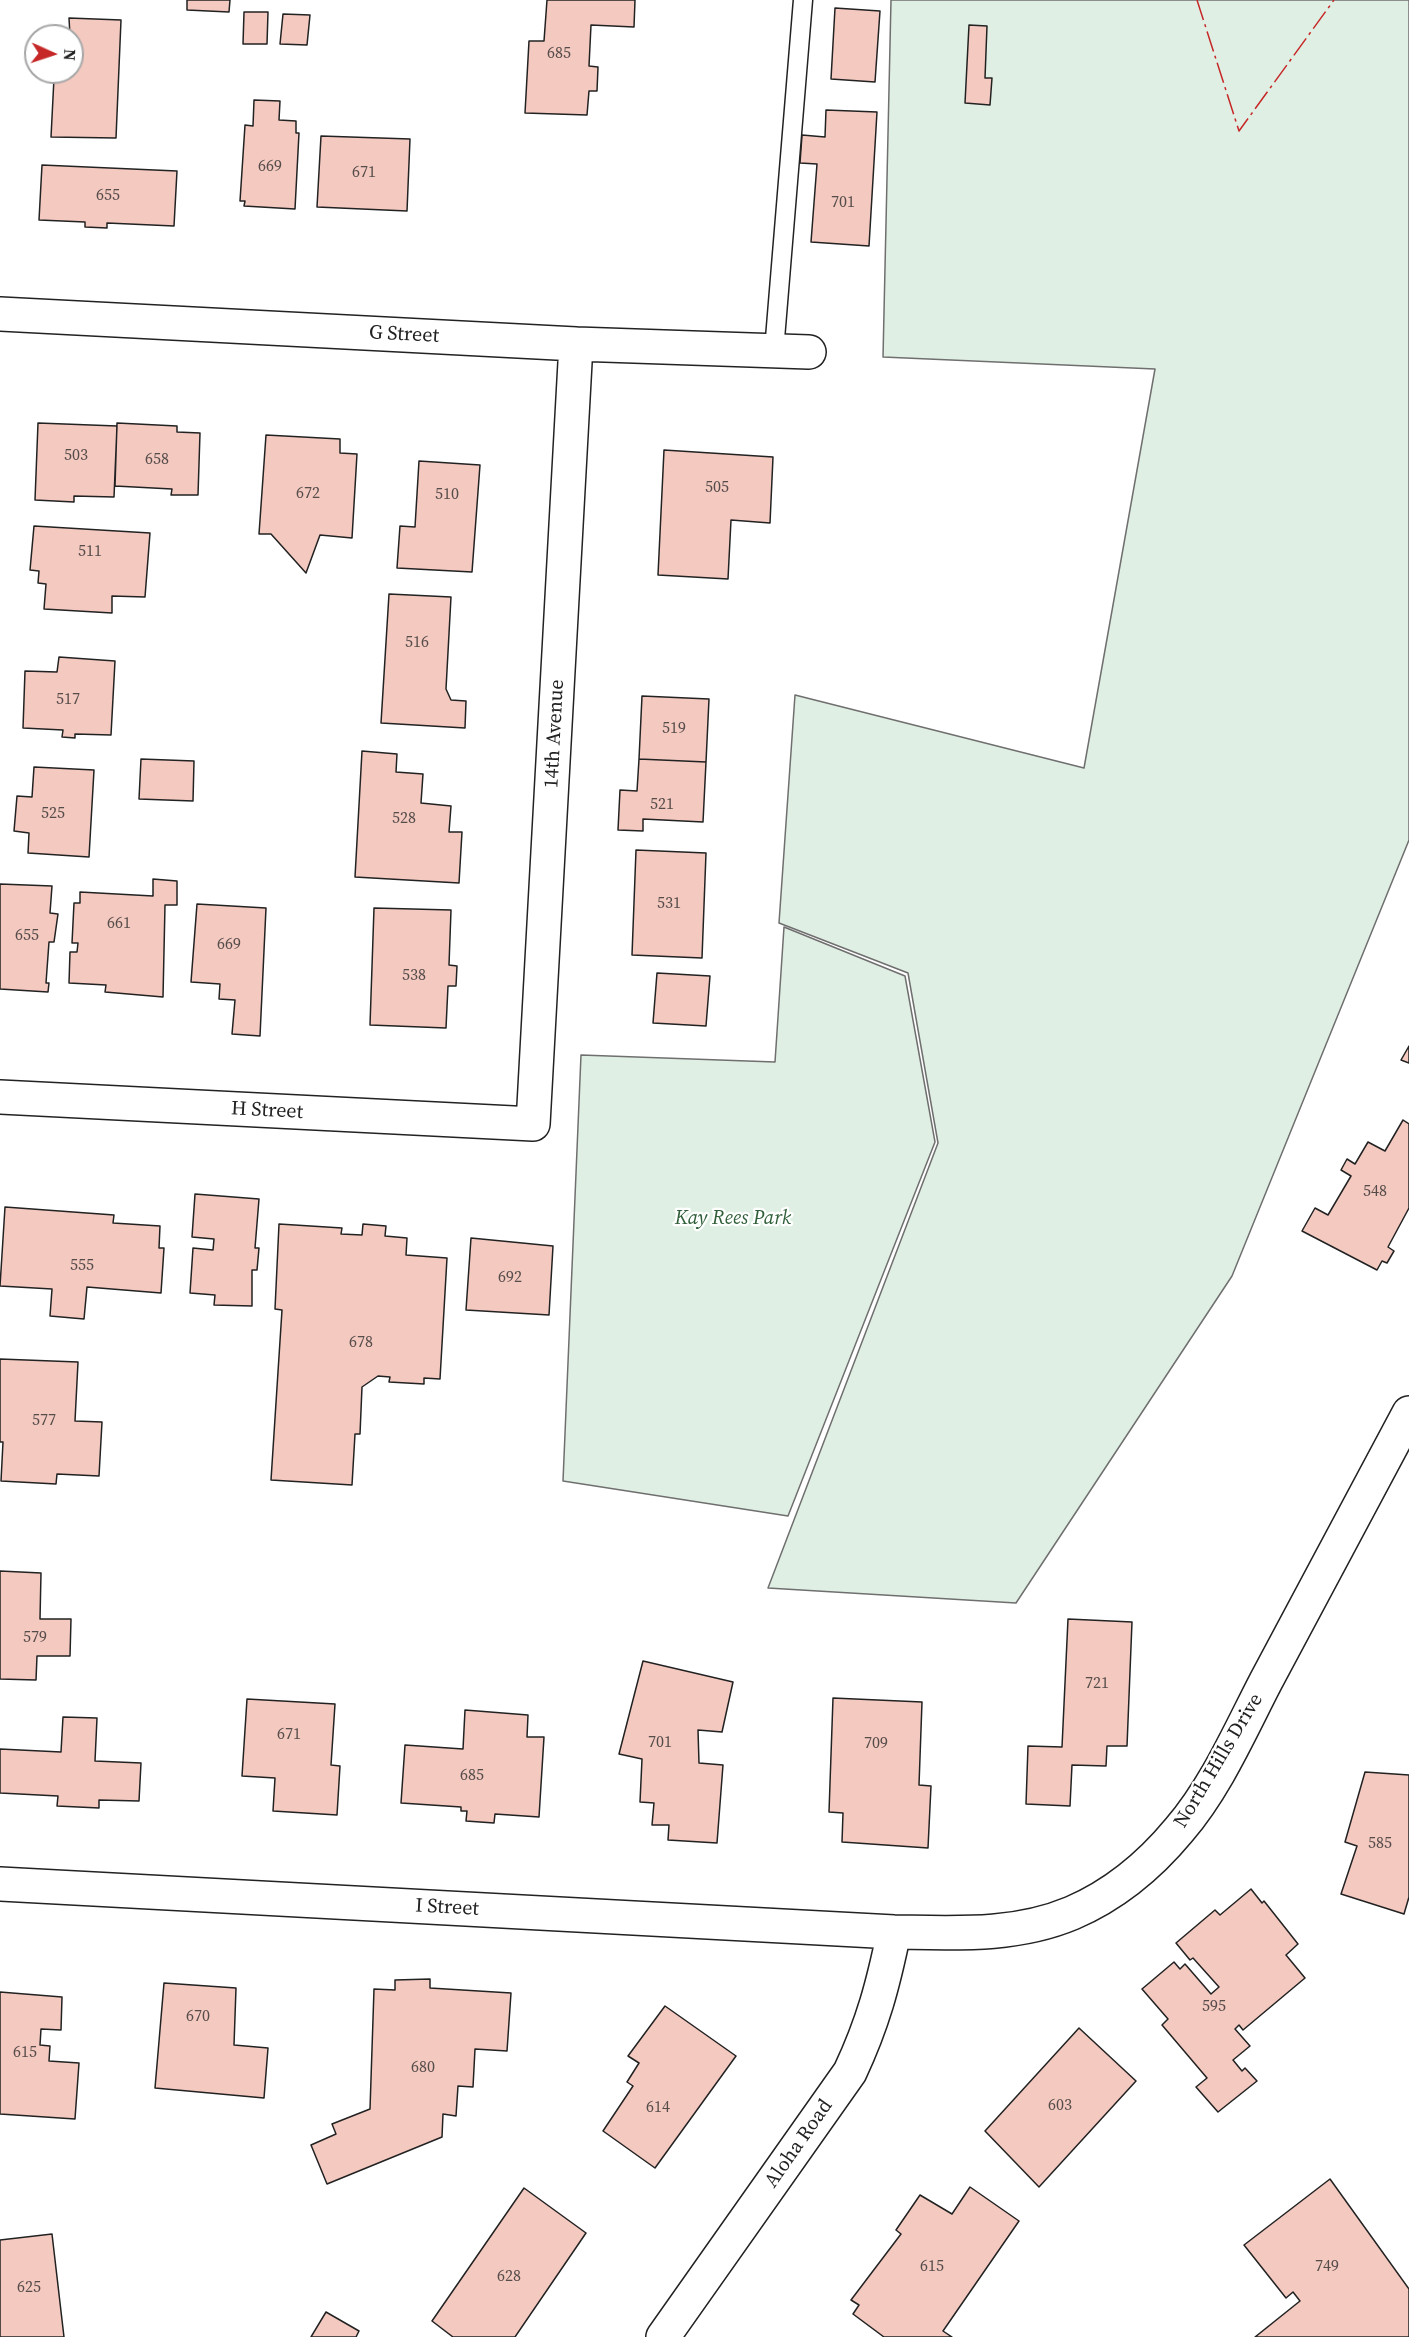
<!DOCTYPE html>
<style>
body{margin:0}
#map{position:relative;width:1409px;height:2337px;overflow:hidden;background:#fff;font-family:"Source Serif 4",serif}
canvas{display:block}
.north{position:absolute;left:24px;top:24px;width:60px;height:60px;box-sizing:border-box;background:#fff;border:2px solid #a7a7a7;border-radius:50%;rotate:93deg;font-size:16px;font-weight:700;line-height:24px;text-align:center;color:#222}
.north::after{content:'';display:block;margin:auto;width:21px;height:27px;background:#c62828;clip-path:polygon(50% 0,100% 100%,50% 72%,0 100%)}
</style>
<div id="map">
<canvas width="1409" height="2337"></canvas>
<div class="north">N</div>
</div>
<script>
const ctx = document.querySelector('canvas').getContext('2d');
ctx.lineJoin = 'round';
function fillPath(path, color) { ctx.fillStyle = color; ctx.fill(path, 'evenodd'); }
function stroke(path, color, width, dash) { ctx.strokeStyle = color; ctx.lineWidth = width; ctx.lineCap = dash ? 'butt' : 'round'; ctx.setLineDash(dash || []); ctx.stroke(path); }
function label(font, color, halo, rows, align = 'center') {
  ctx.font = font + ' "Source Serif 4",serif'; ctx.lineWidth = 4.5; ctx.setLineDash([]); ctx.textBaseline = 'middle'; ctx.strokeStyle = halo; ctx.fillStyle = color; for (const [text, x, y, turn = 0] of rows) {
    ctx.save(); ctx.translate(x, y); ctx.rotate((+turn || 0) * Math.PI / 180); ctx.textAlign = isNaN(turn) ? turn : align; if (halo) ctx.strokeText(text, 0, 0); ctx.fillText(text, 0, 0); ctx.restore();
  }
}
const green = new Path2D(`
 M891,0H1409V840L1232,1276L1016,1603L768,1588L938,1143L908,973L779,923L795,695L1084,768L1155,369L883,357Z
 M784,927L905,976L935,1142L788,1516L563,1481L581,1055L775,1062Z`);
const building = new Path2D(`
 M187,0H230L229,12L187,10Z
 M547,0H635L634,27L591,25L589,66L598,67L597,91H589L587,115L525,113L529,41H544Z
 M835,8L880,11L875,82L831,79Z
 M244,12H268L267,44H243Z
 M283,14L310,15L307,45L280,44Z
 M69,18L121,20L116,138L51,137L54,78H66V72H72Z
 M969,25L987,26L985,78H992L990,105L965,103Z
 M254,100L280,101L279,120L296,121V133H299L295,209L244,206L245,201H240L245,125L253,126Z
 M826,110L877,112L869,246L811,242L817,164L800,163L802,135L825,137Z
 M321,136L410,139L407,211L317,207Z
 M42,165L177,171L174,226L107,223V228L85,227V222L39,220Z
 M38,423L117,426L114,497L74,496V502L35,500Z
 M117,423L177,426V432L200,433L198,495H171L172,489L115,486Z
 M266,435L340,439V453L357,454L352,538L320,535L306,573L271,534H259Z
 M664,450L773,457L770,523L731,520L728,579L658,575Z
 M419,461L480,465L472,572L397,568L400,526L415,527Z
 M34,526L150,533L145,597L112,596V613L44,609L46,584L38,583L39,571L30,570Z
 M389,594L451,597L446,689L451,700L466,701L465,728L381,723Z
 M59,657L115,661L111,735L75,734V738L62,737L63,730L23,728L25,671L57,672Z
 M642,696L709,699L706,762L639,759Z
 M362,751L397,754L396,772L423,774L421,803L451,806L449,832H462L459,883L355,877Z
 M141,759L194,761L193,801L139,799Z
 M639,759L706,762L703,822L643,819V831L618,830L620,790L637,791Z
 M34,767L94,770L89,857L28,853L29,833L14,831L17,796L32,797Z
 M636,850L706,853L702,958L632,955Z
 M153,879L177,881V905H165L163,997L105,992L106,985L69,983L70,952H77L78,943H72L74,903H80V892L153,896Z
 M0,884L52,886L50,913L58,914L54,942H49L46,983H49L48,992L0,989Z
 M197,904L266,908L260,1036L232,1034L235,1000L219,999L220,984L191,982Z
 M374,908L451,910L449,965L457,966L456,986H448L446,1028L370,1025Z
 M657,973L710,976L706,1026L653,1023Z
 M1409,1046V1063L1401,1060Z
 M1403,1120L1409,1124V1208L1388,1247L1394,1251L1387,1263L1382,1261L1377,1270L1302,1231L1315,1208L1328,1215L1351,1176L1341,1170L1347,1159L1355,1164L1368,1142L1385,1151Z
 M195,1194L259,1199L255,1248H259L257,1270H252V1306L214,1305L215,1295L190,1293L193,1248L213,1250L214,1239L192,1237Z
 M5,1207L114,1215L113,1223L160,1226L159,1248H164L161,1293L87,1287L84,1319L50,1316L52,1289L0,1286Z
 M279,1224L342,1228L341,1234L362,1235L363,1224L386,1226L385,1236L407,1238L406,1255L447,1258L440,1379L424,1378V1384L389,1382L390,1377L378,1376L362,1387L360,1434H355L352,1485L271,1480L282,1310L275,1309Z
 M471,1238L553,1246L549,1315L466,1310Z
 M0,1359L78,1362L75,1421L102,1422L99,1476L57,1474L56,1484L1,1481L3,1442H0Z
 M0,1571L41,1573L40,1619H71L70,1656H37L36,1680L0,1679Z
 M1068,1619L1132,1622L1127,1746H1107L1106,1766L1072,1765L1070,1806L1026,1804L1028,1746L1062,1747Z
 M643,1661L733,1682L722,1732L698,1730L699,1763L723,1765L717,1843L668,1840L669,1825H652L654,1803L640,1802L642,1759L619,1754Z
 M833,1698L922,1702L919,1785L931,1786L928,1848L842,1842L843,1813L829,1812Z
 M247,1699L335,1704L331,1765L340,1766L337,1815L273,1811L275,1778L242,1776Z
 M465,1710L528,1715L527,1737H544L539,1817L495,1814L494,1823L466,1821L467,1811H461V1807L401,1803L405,1745L463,1749Z
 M63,1717L97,1718L95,1761L141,1763L139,1801L99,1800V1808L57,1806L58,1796L0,1793V1749L61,1752Z
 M1365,1772L1409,1775V1897L1404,1914L1341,1894L1357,1846L1345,1842Z
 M1251,1889L1262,1903L1264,1901L1298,1944L1286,1955L1305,1978L1243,2030L1239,2025L1235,2029L1250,2046L1233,2060L1242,2071L1245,2068L1257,2081L1218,2112L1196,2087L1207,2078L1162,2025L1168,2019L1142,1989L1174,1962L1180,1969L1185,1964L1211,1994L1219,1987L1193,1958L1190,1960L1176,1943L1215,1910L1220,1915Z
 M430,1979V1988L511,1993L507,2051L475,2049L473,2087L458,2086L456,2116L443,2114L442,2137L327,2184L311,2145L336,2134L332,2124L370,2109L374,1989L395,1990V1980Z
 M164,1983L236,1988L234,2045L268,2048L264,2098L155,2088Z
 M0,1992L62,1997L61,2030L41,2029L40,2045L50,2046L49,2061L79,2063L75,2119L0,2114Z
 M665,2006L736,2056L655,2168L603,2131L633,2086L627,2082L639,2063L628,2056Z
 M1079,2028L1136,2081L1039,2187L985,2131Z
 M1330,2179L1409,2289V2337H1255L1300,2301L1293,2292L1286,2298L1244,2245Z
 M970,2187L1019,2221L943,2331L952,2337H884L853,2314L859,2305L851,2300L901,2234L896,2230L920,2195L952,2214Z
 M524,2188L586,2233L515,2337H453L432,2321Z
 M52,2234L64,2337H0V2240Z
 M326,2312L359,2331L356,2337H311Z`);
const service = new Path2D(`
 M774,351L803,0`);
const minor = new Path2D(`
 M0,314L576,344L809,352
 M0,1097L533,1124L576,344
 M0,1884L894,1932C955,1933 1015,1937 1072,1913C1114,1895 1150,1865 1179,1830C1216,1787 1240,1731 1266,1681C1314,1592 1361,1502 1409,1413
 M663,2337L850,2072C873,2023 883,1985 894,1932`);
const power = new Path2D(`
 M1197,0L1239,131L1334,0`);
const numberNames = [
 ["685",559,54],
 ["669",270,167],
 ["671",364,173],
 ["655",108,196],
 ["701",843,203],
 ["503",76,456],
 ["658",157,460],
 ["505",717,488],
 ["672",308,494],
 ["510",447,495],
 ["511",90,552],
 ["516",417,643],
 ["517",68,700],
 ["519",674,729],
 ["521",662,805],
 ["525",53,814],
 ["528",404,819],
 ["531",669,904],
 ["661",119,924],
 ["655",27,936],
 ["669",229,945],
 ["538",414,976],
 ["548",1375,1192],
 ["555",82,1266],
 ["692",510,1278],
 ["678",361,1343],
 ["577",44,1421],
 ["579",35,1638],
 ["721",1097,1684],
 ["671",289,1735],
 ["701",660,1743],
 ["709",876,1744],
 ["685",472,1776],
 ["585",1380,1844],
 ["595",1214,2007],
 ["670",198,2017],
 ["615",25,2053],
 ["680",423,2068],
 ["603",1060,2106],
 ["614",658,2108],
 ["615",932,2267],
 ["749",1327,2267],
 ["628",509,2277],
 ["625",29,2288]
];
const streetNames = [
 ["G Street",404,335,3],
 ["14th Avenue",555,734,-87],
 ["H Street",267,1111,3],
 ["North Hills Drive",1219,1761,-59],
 ["I Street",447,1908,3],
 ["Aloha Road",799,2144,-55]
];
const parkNames = [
 ["Kay Rees Park",733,1219]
];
fillPath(green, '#e0efe3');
stroke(green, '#6f6f6f', 1.5);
fillPath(building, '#f3c9c0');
stroke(building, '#222', 1.5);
stroke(service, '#222', 21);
stroke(minor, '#222', 36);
stroke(service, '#fff', 18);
stroke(minor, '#fff', 33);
stroke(power, '#c62828', 1.5, [21, 4.5, 3, 4.5]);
label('16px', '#564c4a', null, numberNames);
label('20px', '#222', '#fff', streetNames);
label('italic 20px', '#2f5e38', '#fff', parkNames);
</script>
